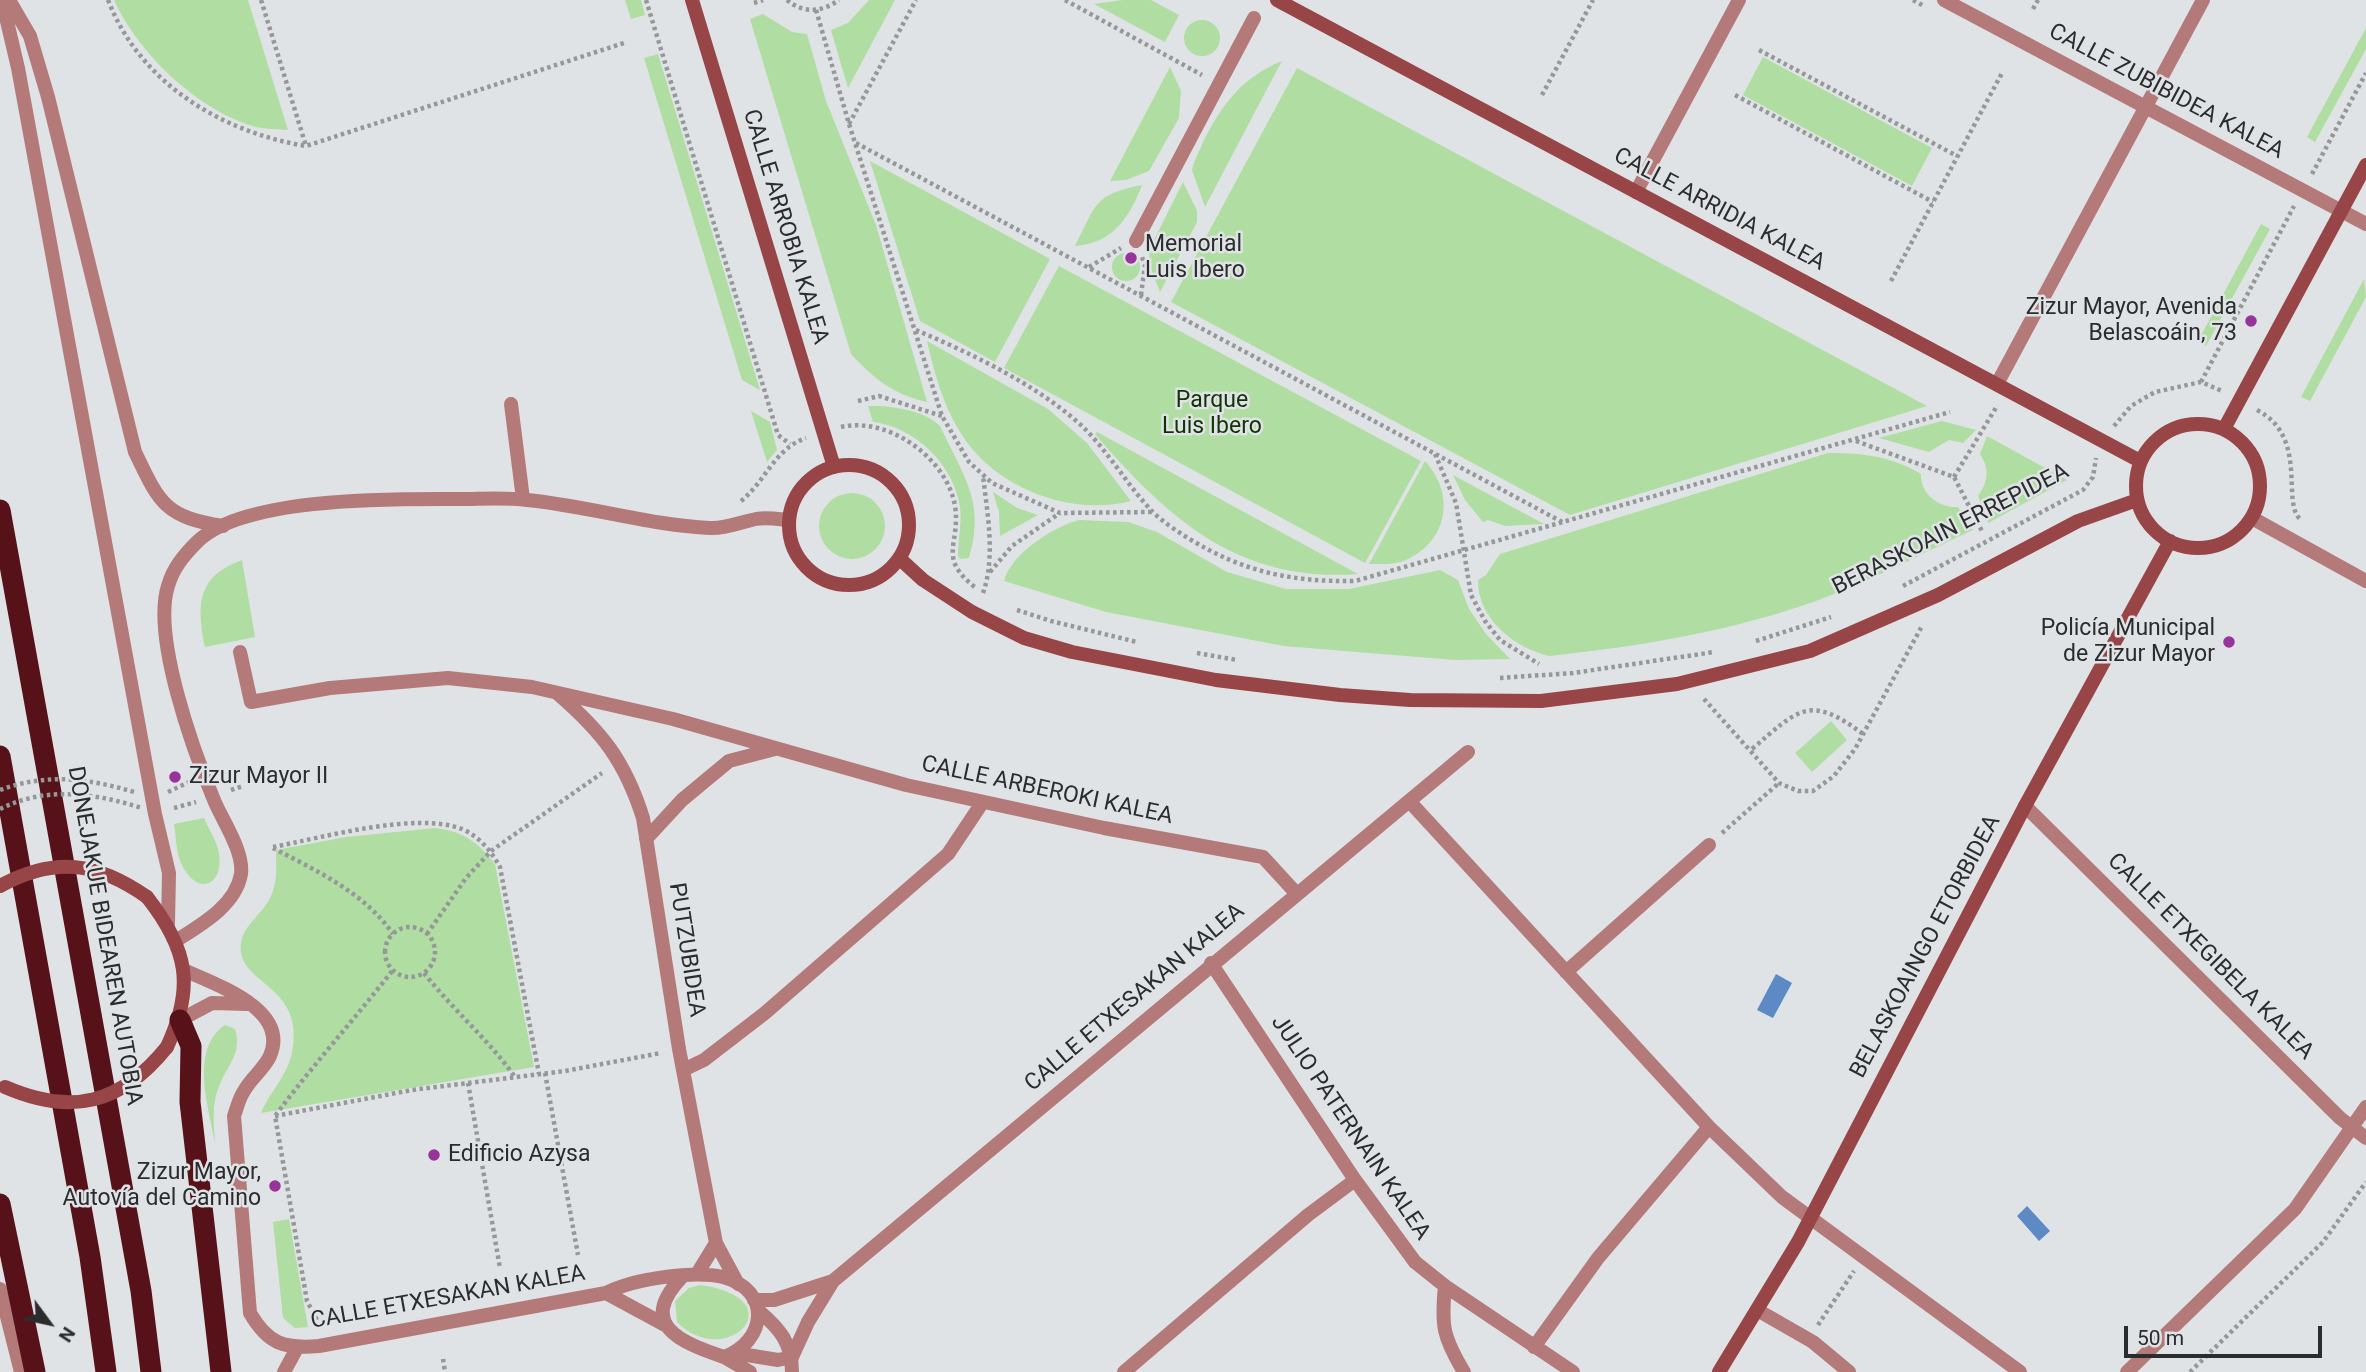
<!DOCTYPE html>
<meta charset="utf-8">
<style>
body{margin:0}
#map{position:relative;width:2366px;height:1372px;overflow:hidden;background:#e0e3e6;font-family:Roboto,sans-serif}
canvas{display:block}
.north{position:absolute;left:14px;top:1288px;width:70px;height:70px;-webkit-text-stroke:5px #e0e3e6;paint-order:stroke;rotate:123deg;font-size:19px;font-weight:700;line-height:28px;text-align:center;color:#2b2c2d}
.north::after{content:'';display:block;margin:auto;width:24px;height:32px;background:#2b2c2d;clip-path:polygon(50% 0,100% 100%,50% 72%,0 100%)}
.scale{position:absolute;left:2124px;top:1326px;width:198px;height:32px;box-sizing:border-box;border:4px solid #2b2c2d;border-top:0;padding-left:9px;font-size:21px;line-height:24px;white-space:nowrap;color:#2b2c2d;-webkit-text-stroke:5px #e0e3e6;paint-order:stroke}
</style>
<div id="map">
<canvas width="2366" height="1372"></canvas>
<div class="north">N</div>
<div class="scale">50 m</div>
</div>
<script>
const ctx = document.querySelector('canvas').getContext('2d');
ctx.lineJoin = 'round';
function fillPath(path, color) { ctx.fillStyle = color; ctx.fill(path, 'evenodd'); }
function stroke(path, color, width, dash) { ctx.strokeStyle = color; ctx.lineWidth = width; ctx.lineCap = dash ? 'butt' : 'round'; ctx.setLineDash(dash || []); ctx.stroke(path); }
function label(font, color, halo, rows, align = 'center') {
  ctx.font = font + ' Roboto,sans-serif'; ctx.lineWidth = 5; ctx.setLineDash([]); ctx.textBaseline = 'middle'; ctx.strokeStyle = halo; ctx.fillStyle = color; for (const [text, x, y, turn = 0] of rows) {
    ctx.save(); ctx.translate(x, y); ctx.rotate((+turn || 0) * Math.PI / 180); ctx.textAlign = isNaN(turn) ? turn : align; if (halo) ctx.strokeText(text, 0, 0); ctx.fillText(text, 0, 0); ctx.restore();
  }
}
const green = new Path2D(`
 M114,0H248L288,130C278,129 266,129 256,127C198,111 138,53 114,0Z
 M625,0H641L645,15L631,19Z
 M869,0H895L848,88L831,30L848,23Z
 M1123,0H1151L1179,15L1165,42L1094,4Z
 M763,14L792,32L807,34L826,101L876,225L927,402C894,395 873,378 851,354L750,19Z
 M1184 38a18 18 0 1 1 36 0a18 18 0 1 1-36 0Z
 M2366,28V49L2315,142L2307,137Z
 M658,54L760,390L742,380L644,58Z
 M1763,57L1932,148L1912,186L1743,95Z
 M1282,61L1277,70L1205,207L1192,170C1194,160 1200,150 1204,140C1223,103 1243,77 1282,61Z
 M1170,67L1181,91L1179,118L1149,171L1126,180L1110,181Z
 M1297,68L1927,406L1570,515L1171,302Z
 M870,161L1050,259L995,362L920,321Z
 M1183,182L1197,211V222L1160,292L1150,267L1149,250Z
 M1142,185C1130,217 1112,244 1075,246C1097,204 1093,195 1142,185Z
 M2261,224L2270,229L2206,346L2198,341Z
 M1112 267a14 14 0 1 1 28 0a14 14 0 1 1-28 0Z
 M1059,266L1421,461L1365,563L1004,368Z
 M2364,279L2366,297L2310,401L2301,397Z
 M927,341L1048,409L1087,443L1131,501C1069,517 993,487 960,432C943,405 934,372 927,341Z
 M868,406C889,405 925,410 940,426C963,476 986,501 969,558L960,559L958,556C958,540 962,524 960,507C954,465 915,427 873,422Z
 M751,411L770,422L777,450L767,462Z
 M1942,421L1976,430L1963,443L1949,440L1929,452L1879,438Z
 M1097,432L1358,574C1239,583 1168,519 1095,434Z
 M1987,436L2067,480L1988,523L1978,496C1988,482 1990,470 1980,454Z
 M1828,453C1863,453 1891,456 1921,474C1920,494 1939,508 1958,507L1973,530C1931,549 1890,571 1847,589C1752,628 1651,645 1550,656C1516,649 1477,619 1478,580L1486,575L1500,554Z
 M1425,461C1455,493 1449,541 1406,560C1394,565 1382,564 1369,564Z
 M1453,475L1544,524L1505,526L1488,520L1483,522L1465,500Z
 M993,492L1017,508L1038,515L1000,536L999,512Z
 M819 526a33 33 0 1 1 66 0a33 33 0 1 1-66 0Z
 M1079,520L1128,522L1157,532L1227,572L1286,589H1349L1440,570L1458,580L1469,609L1486,634L1510,659L1455,660L1284,646L1106,612L1004,581C1010,555 1054,526 1079,520Z
 M242,560L255,637L205,647C197,605 196,577 242,560Z
 M1831,721L1847,740L1812,772L1795,753Z
 M204,818C208,828 215,838 218,849C227,885 197,899 181,863C176,852 176,836 174,824Z
 M435,828C463,831 478,842 495,864L534,1067L261,1113C271,1089 290,1074 293,1046C302,983 235,984 241,943C243,926 263,913 270,898C278,883 276,866 276,850L346,837Z
 M225,1025L235,1029C242,1053 229,1063 220,1084C211,1103 214,1124 215,1143C209,1108 189,1049 225,1025Z
 M289,1219L308,1327L295,1328L283,1318L273,1222Z
 M700,1285C798,1299 726,1372 677,1322L675,1301L689,1288Z`);
const water = new Path2D(`
 M1776,974L1792,983L1773,1018L1757,1010Z
 M2027,1206L2050,1231L2039,1241L2017,1216Z`);
const path = new Path2D(`
 M108,0C140,83 221,132 306,146L627,42
 M261,0L306,146
 M646,0L778,435L790,444
 M787,0C804,14 822,12 839,0
 M1065,0L1202,75
 M1913,0L1924,6
 M754,3L763,0
 M2033,9L2038,0
 M816,10L849,124L942,416L969,462L992,483L1060,513L1152,512
 M1759,50L1957,156
 M1542,95L1593,0
 M1735,95L1933,202
 M849,124L916,0
 M856,143L1564,523
 M2312,174L2366,73
 M1089,267L1121,248
 M1891,281L2002,73
 M1141,295L1145,265L1142,257
 M916,330C972,354 1036,384 1082,426C1107,450 1126,483 1150,509C1160,520 1175,530 1188,538C1243,572 1291,582 1355,581L1950,412
 M2201,382L2294,206
 M858,401L879,396L942,416
 M2257,410C2309,437 2281,501 2300,519
 M2114,426L2131,406L2155,392L2201,382L2222,391
 M841,427C888,416 947,458 955,506C961,545 936,557 976,588
 M1856,441L1954,477L1983,533
 M1435,454L1456,503L1471,595L1485,621L1500,640L1539,664
 M1954,477L1997,406
 M741,501C766,481 774,449 806,438
 M990,572L1012,546L1060,513
 M1903,586L2083,490L2093,477L2096,458
 M983,593C996,556 987,513 983,475
 M1017,610L1051,621L1137,642
 M1756,641L1831,617
 M1197,653L1237,660
 M1500,678L1573,673L1714,652
 M1704,699L1779,783L1798,791H1813L1834,776L1855,749L1922,626
 M1752,749C1798,710 1809,693 1863,734
 M231,790L243,786
 M168,792L189,782
 M174,808L196,802
 M1722,833L1779,783
 M273,847C321,838 416,811 462,829C480,837 491,851 500,867L539,1074
 M273,848C315,870 365,893 393,934
 M385 952a25 25 0 1 1 50 0a25 25 0 1 1-50 0Z
 M427,934L466,878L491,851L602,773
 M424,973C453,1010 488,1039 515,1077
 M545,1073L578,1255
 M468,1083L500,1268
 M275,1116L412,1090L565,1071L661,1053
 M317,1320L307,1301L275,1116C312,1066 354,1020 392,971
 M1818,1325L1854,1271
 M443,1359L445,1372
 M2190,1372L2323,1242L2366,1182`);
const lane = new Path2D(`
 M511,404L523,499`);
const street = new Path2D(`
 M2,0L18,68L155,814L169,873L168,923
 M9,0L30,36L48,97L135,452C159,502 164,517 223,526
 M1944,0L2366,224
 M1636,192L1739,0
 M1136,241L1254,18
 M1997,384L2203,0
 M2252,518L2366,581
 M240,652L251,702L330,688L448,678L532,687L673,719L906,785L1104,828L1263,857L1296,893
 M558,694C602,732 625,761 643,818L679,1049L716,1243L738,1284
 M1410,802L1709,1127L1782,1197L2020,1372
 M2025,806L2340,1118L2366,1138
 M646,839L682,800L729,761L775,749
 M177,940C201,925 236,905 241,874C244,851 222,820 214,800C193,750 152,636 168,586C173,568 184,555 197,542C244,496 395,499 459,499C481,499 505,497 527,500C589,506 648,525 710,528C725,529 741,522 756,519C766,517 778,519 788,520
 M1211,963L1355,1180L1415,1262L1445,1286L1573,1372
 M184,970C216,985 290,1009 270,1056C264,1069 251,1078 244,1091C239,1098 237,1108 234,1116L250,1313C268,1344 284,1349 319,1346L606,1293C633,1279 694,1270 723,1277C772,1290 767,1341 724,1357C679,1342 637,1324 682,1277
 M1566,972L1709,845
 M180,1020L212,1003L247,1004
 M683,1070L704,1060L765,1013L948,854L982,803
 M697,1274L716,1243
 M1445,1286C1441,1326 1443,1337 1464,1372
 M0,1289L21,1372
 M606,1293L667,1326
 M754,1300H774L833,1281
 M759,1311C780,1329 792,1343 792,1372
 M1759,1311L1813,1342L1849,1372
 M1534,1347L1598,1258L1709,1127
 M735,1353L778,1360L792,1357
 M724,1357L750,1372
 M792,1357L808,1322L833,1281L1468,752
 M284,1372L297,1348
 M1124,1372L1308,1215L1355,1180
 M2127,1372L2295,1209L2366,1107`);
const secondary = new Path2D(`
 M692,0L834,467
 M1277,0L2140,461
 M2136 486a62 62 0 1 1 124 0a62 62 0 1 1-124 0Z
 M2224,429L2366,165
 M789 525a60 60 0 1 1 120 0a60 60 0 1 1-120 0Z
 M899,558L923,580L972,612L1024,638L1072,652L1216,680L1340,695L1410,700L1541,701L1677,684L1810,651L1938,595L2078,521L2137,500
 M147,897C188,949 195,987 167,1047
 M1719,1372L1798,1242L2025,806L2170,541`);
const highway = new Path2D(`
 M0,510L141,1291L151,1372
 M0,756L90,1257L106,1372
 M180,1020L191,1046L190,1102L221,1372
 M0,1204L35,1372`);
const pathBridge = new Path2D(`
 M0,790C46,773 87,778 134,792
 M0,809C46,786 94,793 142,808`);
const secondaryBridge = new Path2D(`
 M0,886C55,856 97,862 147,897
 M5,1087C72,1116 121,1104 167,1047`);
const markers = [
 [1131,258,7,"#973399"],
 [2251,321,7,"#973399"],
 [2229,642,7,"#973399"],
 [175,777,7,"#973399"],
 [434,1155,7,"#973399"],
 [275,1186,7,"#973399"]
];
const streetNames = [
 ["CALLE ZUBIBIDEA KALEA",2166,92,28],
 ["CALLE ARRIDIA KALEA",1719,210,28],
 ["CALLE ARROBIA KALEA",785,227,73],
 ["BERASKOAIN ERREPIDEA",1951,530,-27],
 ["CALLE ARBEROKI KALEA",1047,791,12],
 ["DONEJAKUE BIDEAREN AUTOBIA",104,936,80],
 ["BELASKOAINGO ETORBIDEA",1926,947,-62],
 ["PUTZUBIDEA",686,950,81],
 ["CALLE ETXEGIBELA KALEA",2210,957,45],
 ["CALLE ETXESAKAN KALEA",1135,998,-40],
 ["JULIO PATERNAIN KALEA",1350,1128,56],
 ["CALLE ETXESAKAN KALEA",448,1298,-10]
];
const poiNames = [
 ["Memorial",1145,245],
 ["Luis Ibero",1145,271],
 ["Zizur Mayor, Avenida",2237,308,"right"],
 ["Belascoáin, 73",2237,334,"right"],
 ["Policía Municipal",2215,629,"right"],
 ["de Zizur Mayor",2215,655,"right"],
 ["Zizur Mayor II",189,777],
 ["Edificio Azysa",448,1155],
 ["Zizur Mayor,",261,1173,"right"],
 ["Autovía del Camino",261,1199,"right"]
];
const parkNames = [
 ["Parque",1212,401],
 ["Luis Ibero",1212,427]
];
fillPath(green, '#afdda2');
fillPath(water, '#5d89c5');
stroke(path, '#959799', 4.5, [3.5, 3.5]);
stroke(lane, '#b47a79', 14);
stroke(street, '#b47a79', 14);
stroke(secondary, '#984547', 14);
stroke(highway, '#561218', 21);
stroke(pathBridge, '#959799', 4.5, [3.5, 3.5]);
stroke(secondaryBridge, '#984547', 14);
for (const [x, y, r, color] of markers) { const dot = new Path2D(); dot.arc(x, y, r, 0, 2 * Math.PI); ctx.fillStyle = color; ctx.fill(dot); stroke(dot, '#e0e3e6', 2.5); }
label('23px', '#2b2c2d', '#e0e3e6', streetNames);
label('23px', '#2b2c2d', '#e0e3e6', poiNames, 'left');
label('23px', '#123306', '#e0e3e6', parkNames);
</script>
